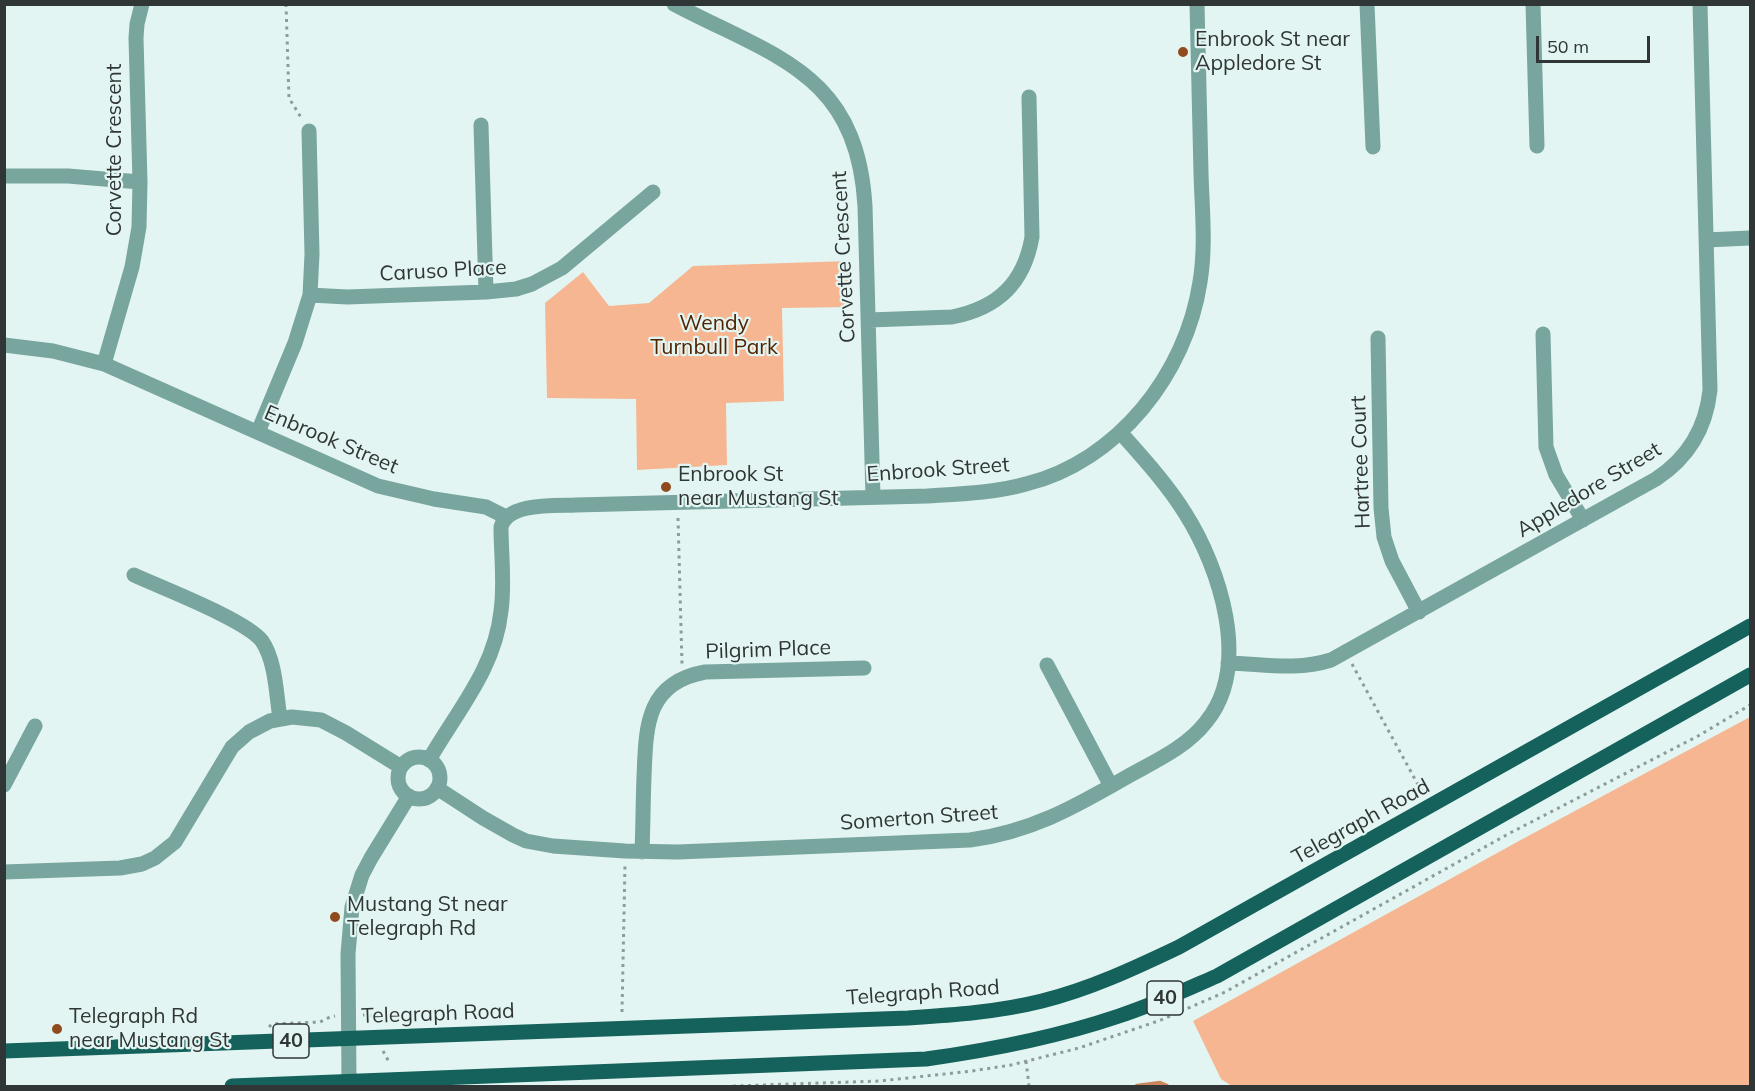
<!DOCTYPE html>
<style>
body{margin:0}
#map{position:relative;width:1755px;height:1091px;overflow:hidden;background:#e3f5f2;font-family:Mulish,sans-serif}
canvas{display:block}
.frame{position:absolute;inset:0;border:6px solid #2f3635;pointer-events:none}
.scale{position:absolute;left:1536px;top:36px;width:114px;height:27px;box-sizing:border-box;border:3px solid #2f3635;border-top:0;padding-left:8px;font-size:18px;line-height:21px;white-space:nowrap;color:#2f3635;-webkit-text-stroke:4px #e3f5f2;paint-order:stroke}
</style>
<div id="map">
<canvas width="1755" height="1091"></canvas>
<div class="frame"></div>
<div class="scale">50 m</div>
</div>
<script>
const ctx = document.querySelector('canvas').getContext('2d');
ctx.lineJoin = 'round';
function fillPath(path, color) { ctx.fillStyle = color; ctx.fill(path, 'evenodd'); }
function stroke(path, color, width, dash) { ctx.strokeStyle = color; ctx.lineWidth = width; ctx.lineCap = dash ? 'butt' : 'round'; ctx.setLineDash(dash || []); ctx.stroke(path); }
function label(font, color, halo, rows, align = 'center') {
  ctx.font = font + ' Mulish,sans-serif'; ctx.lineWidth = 4.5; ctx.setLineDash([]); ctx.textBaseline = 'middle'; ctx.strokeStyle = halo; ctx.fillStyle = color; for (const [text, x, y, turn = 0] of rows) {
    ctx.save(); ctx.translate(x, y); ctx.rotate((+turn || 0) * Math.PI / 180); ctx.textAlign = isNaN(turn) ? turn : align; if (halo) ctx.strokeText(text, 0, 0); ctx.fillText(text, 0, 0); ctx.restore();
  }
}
const green = new Path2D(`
 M849,261L851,307L782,308L784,401L726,403L727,465L637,470L636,399L547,398L545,303L583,272L609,306L649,303L693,266Z
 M1750,717V1086H1232L1221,1079L1193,1021L1517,842Z`);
const stream = new Path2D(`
 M1137,1086L1160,1083L1167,1086`);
const path = new Path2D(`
 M286,4L289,98L302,119
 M678,518L682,664
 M1352,664L1422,792
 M622,1012L625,865
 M363,1015H370C381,1022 396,1020 409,1019L411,1022
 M269,1027L272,1024L320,1022L330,1017L335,1016
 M383,1051L389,1062
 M1026,1061L1029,1086
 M733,1086L880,1081L972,1071L1011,1065L1079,1048L1161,1020L1225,992L1510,833L1698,736L1750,705`);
const minor = new Path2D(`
 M674,4C774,57 857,72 865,206L873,497
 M1367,4L1373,147
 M1533,4L1537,146
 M481,125L486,292
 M4,176H68L140,182
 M1706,240L1750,238
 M310,295L347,297L486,292L516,289L532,284L562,268L653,192
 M869,320L952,317C998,308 1024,283 1032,237L1029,97
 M1543,334L1546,447L1556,475L1583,520
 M1378,338L1381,508L1384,537L1392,561L1419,612
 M4,345L53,351L104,364L378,486L434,499L486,507L506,517
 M104,364L132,267L139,227L140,182L136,38L137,24L142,4
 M258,432L295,343L310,295L312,254L309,131
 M134,575C162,588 246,620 262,641C276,662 276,694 280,718
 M1228,663C1264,664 1296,671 1331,660L1656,479C1688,458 1706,428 1710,390L1700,4
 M1047,665L1111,786
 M398 778a21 21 0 1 1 42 0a21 21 0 1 1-42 0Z
 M429,760C457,711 495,669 501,611C505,583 501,555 501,527C508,502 555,506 576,505L927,496C960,494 994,493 1026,484C1118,461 1186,374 1200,282C1206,246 1202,209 1201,173C1200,117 1198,61 1197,4
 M4,785L35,726
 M437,788L483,818L513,835L526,841L553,846L625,851L678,852L970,840C1030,832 1073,808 1125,778C1153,762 1186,748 1206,722C1252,666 1220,568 1185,513C1167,484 1143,458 1120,432
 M642,852C643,827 643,802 644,777C646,728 645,683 705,672L864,668
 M4,872L120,868L142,864L155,858L175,842L232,747L249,732L270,721L292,717L321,720L346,733L401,767
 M349,1082L348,954L352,907L362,875L371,858L409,796`);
const major = new Path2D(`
 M4,1051L908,1018C953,1015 998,1012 1042,1001C1090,989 1135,968 1179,947L1750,626
 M232,1086L926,1059C991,1050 1057,1037 1119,1016C1153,1005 1185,990 1217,976L1750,675`);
const markers = [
 [1183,52,6,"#8f4b1e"],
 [666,487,6,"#8f4b1e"],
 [335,917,6,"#8f4b1e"],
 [57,1029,6,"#8f4b1e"]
];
const shields = [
 [1165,998,36],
 [291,1041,36]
];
const shieldNames = [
 ["40",1165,998],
 ["40",291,1041]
];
const poiNames = [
 ["Enbrook St near",1195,40],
 ["Appledore St",1195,64],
 ["Enbrook St",678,475],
 ["near Mustang St",678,499],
 ["Mustang St near",347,905],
 ["Telegraph Rd",347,929],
 ["Telegraph Rd",69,1017],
 ["near Mustang St",69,1041]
];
const streetNames = [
 ["Corvette Crescent",115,150,-90],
 ["Corvette Crescent",844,257,-93],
 ["Caruso Place",443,271,-3],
 ["Enbrook Street",331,440,23],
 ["Hartree Court",1361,462,-92],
 ["Enbrook Street",938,470,-4],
 ["Appledore Street",1589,490,-31],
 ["Pilgrim Place",768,650,-2],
 ["Somerton Street",919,818,-4],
 ["Telegraph Road",1361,822,-29],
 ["Telegraph Road",923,993,-4],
 ["Telegraph Road",438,1014,-2]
];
const parkNames = [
 ["Wendy",714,324],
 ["Turnbull Park",714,348]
];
fillPath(green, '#f7b692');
stroke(stream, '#cd865c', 4.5);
stroke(path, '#8e9b99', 3, [3, 4.5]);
stroke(minor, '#79a59f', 15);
stroke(major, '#15625c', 15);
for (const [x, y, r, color] of markers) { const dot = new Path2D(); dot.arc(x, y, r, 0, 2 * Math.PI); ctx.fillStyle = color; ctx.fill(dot); stroke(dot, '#e3f5f2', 2); }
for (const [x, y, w] of shields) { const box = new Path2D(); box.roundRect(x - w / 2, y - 17, w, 34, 4.5); ctx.fillStyle = '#e3f5f2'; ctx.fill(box); stroke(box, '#2f3635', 1.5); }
label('bold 20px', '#2f3635', null, shieldNames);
label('21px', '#2f3635', '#e3f5f2', poiNames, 'left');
label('21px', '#2f3635', '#e3f5f2', streetNames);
label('21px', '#512301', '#e3f5f2', parkNames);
</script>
